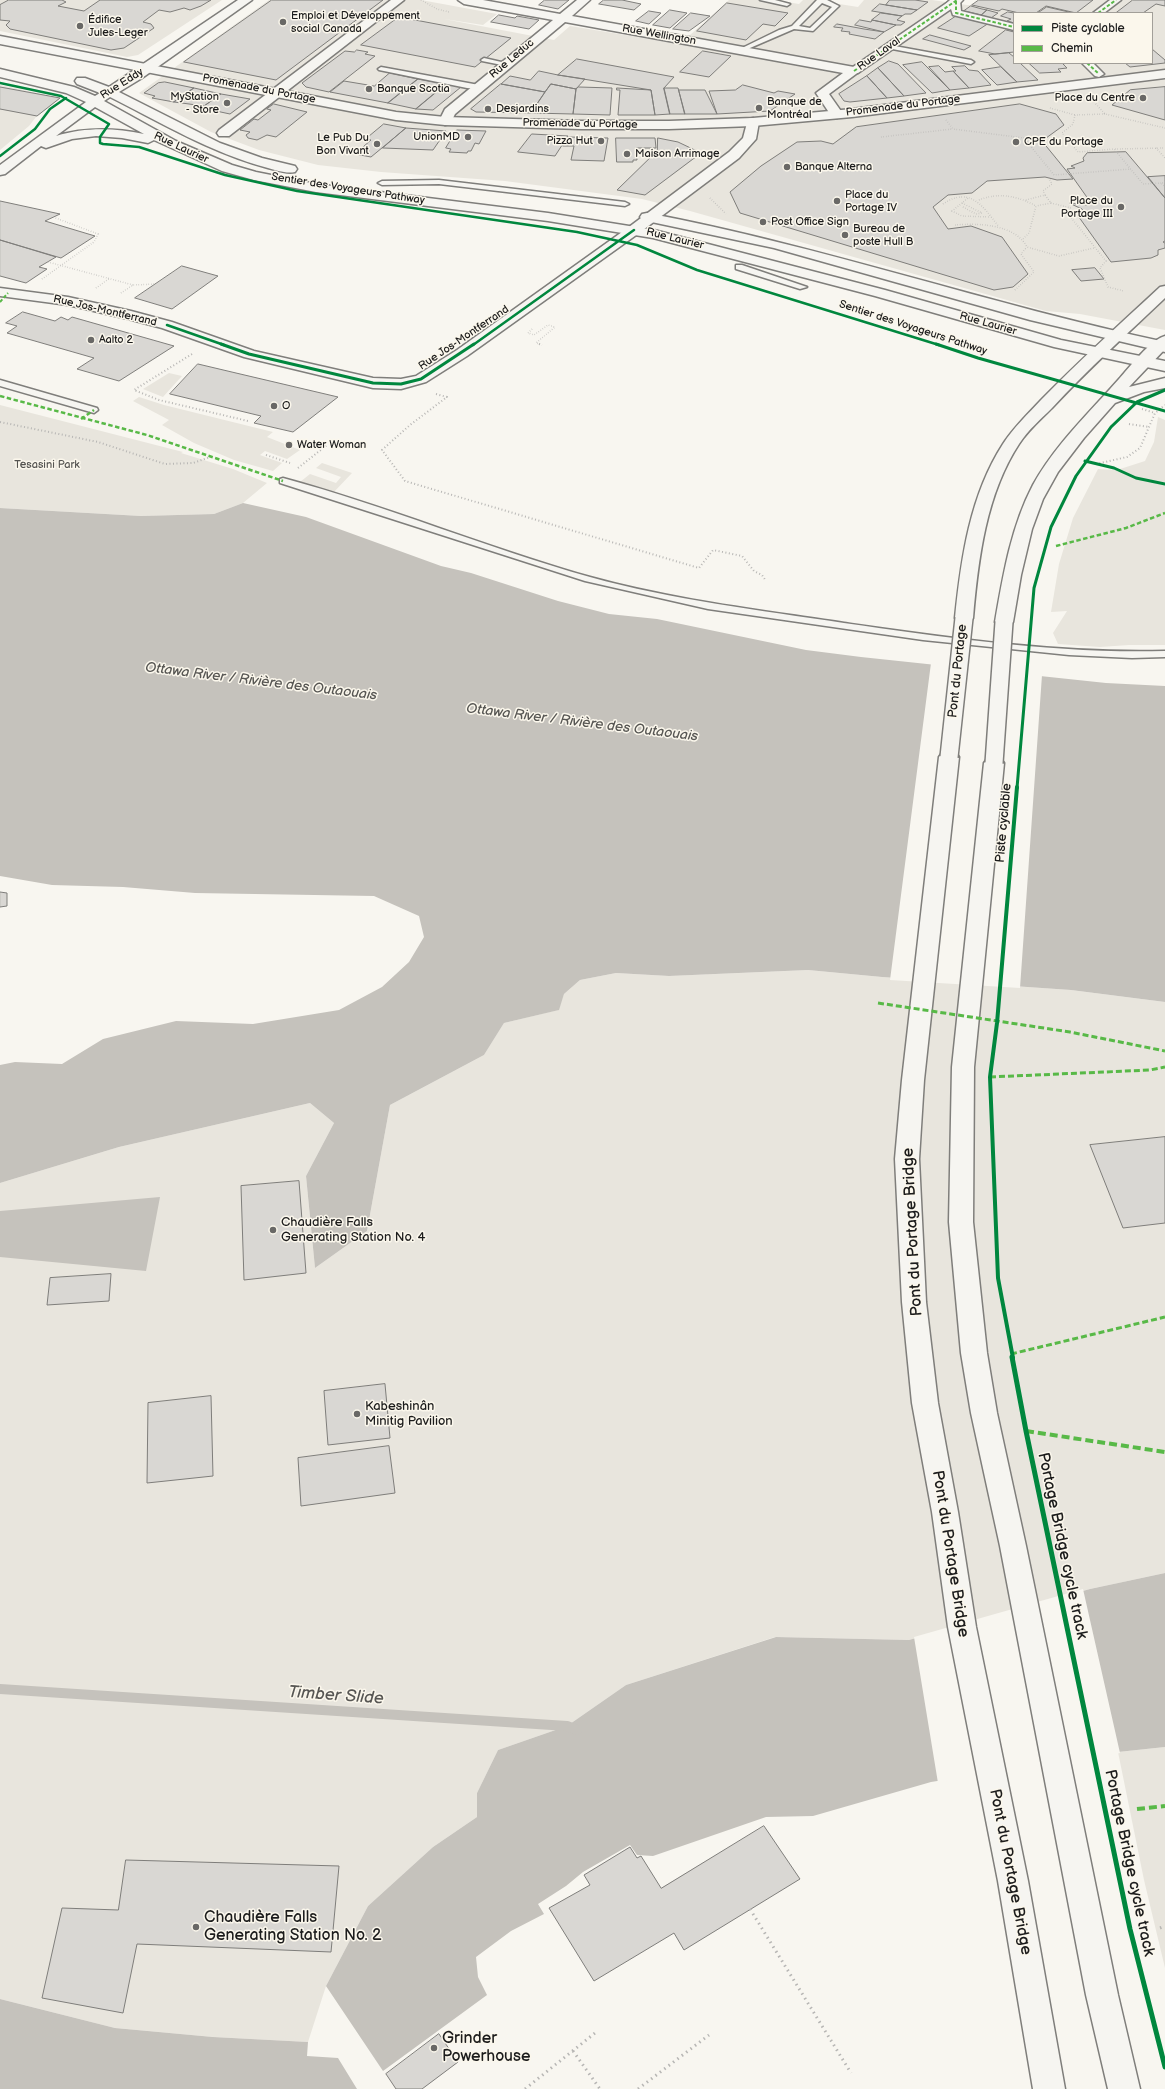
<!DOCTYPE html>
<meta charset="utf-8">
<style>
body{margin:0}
#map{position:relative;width:1165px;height:2089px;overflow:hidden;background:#f8f6f0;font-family:"Balsamiq Sans",sans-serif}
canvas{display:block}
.legend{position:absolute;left:1013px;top:12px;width:140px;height:52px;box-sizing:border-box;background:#fbf7ec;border:1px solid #a29f99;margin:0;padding:5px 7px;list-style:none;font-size:12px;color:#1c1c1c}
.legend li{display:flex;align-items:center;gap:8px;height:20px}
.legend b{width:20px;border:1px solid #a29f99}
</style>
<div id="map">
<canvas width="1165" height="2089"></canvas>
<ul class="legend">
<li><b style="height:5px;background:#00873e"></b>Piste cyclable</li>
<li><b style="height:5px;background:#58b947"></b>Chemin</li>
</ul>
</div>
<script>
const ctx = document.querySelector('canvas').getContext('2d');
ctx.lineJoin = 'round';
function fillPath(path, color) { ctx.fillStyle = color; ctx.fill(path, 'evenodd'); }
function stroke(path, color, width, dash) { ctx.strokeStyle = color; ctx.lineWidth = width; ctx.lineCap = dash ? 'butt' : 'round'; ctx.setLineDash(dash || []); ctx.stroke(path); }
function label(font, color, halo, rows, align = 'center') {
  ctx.font = font + ' "Balsamiq Sans",sans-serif'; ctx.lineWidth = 3; ctx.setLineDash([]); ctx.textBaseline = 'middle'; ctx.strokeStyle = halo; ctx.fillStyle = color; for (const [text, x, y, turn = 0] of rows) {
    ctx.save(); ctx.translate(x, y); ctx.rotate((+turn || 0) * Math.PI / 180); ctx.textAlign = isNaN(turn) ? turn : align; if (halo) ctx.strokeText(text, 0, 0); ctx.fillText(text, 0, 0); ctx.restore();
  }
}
const built = new Path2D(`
 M0,0H222L138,55L127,57L0,31Z
 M269,0H421L497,14L483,25L444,19L554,40L570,26L680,44L729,0H775L799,4L803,0H814L858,7L864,0H932L967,5H972L979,0H1165V330L1080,314L1046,311L690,211L642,199L505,181L381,172L318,165L259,150L211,132L139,93ZM1014,13H1152V63H1014Z
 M0,85L61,98L36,117L29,126L0,150Z
 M169,373L182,376L163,397L143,389Z
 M139,397L164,405L273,432L267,437L300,450L287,459L265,451L260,455L282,463L273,471L234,460L194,443L162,425L169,420L133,401Z
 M0,405L183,452L181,453L233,469L267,483L243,503L214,514L141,516L0,508Z
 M1158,417L1165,420V645H1129L1100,647L1058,644L1053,633L1067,611L1051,612L1059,564L1073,518L1098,469L1117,470L1145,461L1154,442Z
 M322,463L352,473L333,493L300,482L310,474L336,483L341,477L316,468Z
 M808,970L882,977L1071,990L1165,1002V1573L1090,1589L909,1640L775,1637L626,1685L567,1726L498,1750L477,1793V1817L433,1847L368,1906L326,1986L308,2042L213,2037L115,2028L0,1999V1183L119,1147L310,1103L334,1123L306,1176L315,1268L367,1231L390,1105L484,1055L504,1023L558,1010L564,994L580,980L616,973L669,976Z
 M1165,1747V1968L1144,1880L1118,1752Z`);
const water = new Path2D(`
 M243,503L306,517L441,566L471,573L558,601L609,614L657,619L806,650L861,657L1106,683L1165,686V1002L1071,990L882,977L808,970L669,976L616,973L580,980L564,994L559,1010L504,1023L484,1055L390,1105L367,1231L315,1268L306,1176L334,1123L310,1103L119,1147L0,1183V1065L15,1062L62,1064L103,1039L176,1021L253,1024L339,1010L382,987L409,962L424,937L419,916L374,896L195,893L123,887L52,885L0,876V508L141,516L214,514Z
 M160,1197L146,1271L0,1257V1211Z
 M1165,1573V1747L1118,1752L931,1782L813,1816L766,1817L653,1856L637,1855L630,1845L583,1872L566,1886L538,1904L544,1914L511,1931L476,1957L478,1977L487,1995L383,2071L326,1986L368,1906L433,1847L477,1817V1793L498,1750L567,1726L626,1685L776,1637L909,1640L1090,1589Z
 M0,1999L115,2028L213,2037L308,2042L307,2056L338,2058L357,2089H0Z`);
const pier = new Path2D(`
 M931,663L1042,675L1020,988L890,980Z
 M1083,1589L1120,1753L938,1783L914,1637Z`);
const stream = new Path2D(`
 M0,1689L567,1726L577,1730`);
const building = new Path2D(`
 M9,0H62L66,2L58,6L84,11L100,0H211L201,6L190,10L184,8L170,12L159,10L143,22L151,24L154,28L124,48L111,50L10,29L6,25L10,21L0,20V5Z
 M272,0H383L276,80L184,62Z
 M545,0H569L558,9L539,5Z
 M604,0H622L641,4L634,10L599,4Z
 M890,0H915L928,2L917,10L886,5Z
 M979,0H1093L1076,13L1046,6L1036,13H1019L1002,9L999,11L972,5Z
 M1133,0H1165V6L1156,4L1143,13H1116Z
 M727,3L788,13L775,26L763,24L746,40L697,31Z
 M880,4L886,5L917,10L911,14H905L902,16L872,11Z
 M971,6L982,9L987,10L981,15L964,11Z
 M1047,7L1073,13H1038Z
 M670,10L687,13L670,28L653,25Z
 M987,10L998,13L991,18L981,16Z
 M649,11L661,13L649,24L636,21Z
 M1008,12L1014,13V23L1007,21L1011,19L1001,16Z
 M691,13L710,16L689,31L673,29Z
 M881,13L902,16L897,20L905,22L901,25H896L872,20Z
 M499,15L515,18L517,16L539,20L529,29L491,22Z
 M958,15L989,23L969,36L938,28Z
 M399,17L511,38L475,67L361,45Z
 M860,20L871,22L872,20L896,25L884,32L855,25Z
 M837,24L864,29L884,32L875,39L849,34L850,32L841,31L843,28L834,27Z
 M1006,30L1014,32V52L995,54L979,51Z
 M930,35L971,46L964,50L923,39Z
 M1152,49L1165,60V63L1130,67L1125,63H1152Z
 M357,50L368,52L365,54L375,56L329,92L306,87L302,83L345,51L354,52Z
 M703,51L731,56L709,77L680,72Z
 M1009,53L1014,57V63H1020L1038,80L1017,82L989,55Z
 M577,59L674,77L664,88L670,114L655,115L651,90L558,75Z
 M889,61L898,64L926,93L904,96L878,68Z
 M922,62L950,90L932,93L903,65Z
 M1029,63H1067L1063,64L1067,68L1058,69L1061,72L1040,73Z
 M939,66L945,72L953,71L969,88L950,90L929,67Z
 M965,66L969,70L978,71L991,85L969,88L953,71H956L952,67Z
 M1001,67L1006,72L1017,82L997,85L982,70Z
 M878,68L904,96L887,98L867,76Z
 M539,71L558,75L585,79L576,89L551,84L545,92L501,84L510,76L530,80Z
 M390,73L418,79L388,103L330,92L344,81L374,86Z
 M867,76L887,98L850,102L844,101L839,94Z
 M418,79L446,84L416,109L388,103Z
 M165,82L194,88L174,102L152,98L155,96L144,93L158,83Z
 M446,84L461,87L433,110L416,109Z
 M501,84L545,92L531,113L476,112L471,109Z
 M551,84L576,89L573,114L531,113Z
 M743,85L774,93L778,91L795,94L770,111L717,114L709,91L735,90Z
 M0,87L60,98L37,116L0,109Z
 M579,87L612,88L610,115L573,114L576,89Z
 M1165,87V120L1112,105L1130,90Z
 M194,88L221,94L204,106L174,102Z
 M617,88L651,90L655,115H618L620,90H617Z
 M664,88H678L685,114H670Z
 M679,90H705L717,114H685Z
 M221,94L250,99L230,114L202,108Z
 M274,104L307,112L276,137L267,135L257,140L248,138L246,135L250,132L240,130L254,119L258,120L271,110L267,109Z
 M1020,104L1056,114L1064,125L1042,141L1073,179L1057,180L1045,177L987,181L972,193L948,195L933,207L948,229L971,226L1002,237L1028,274L1013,287L994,290L740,213L730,192L761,166L797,142L821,141L833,144L856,127Z
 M384,124L406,128L371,157L355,154L371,140L366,139Z
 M406,128L446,131L433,150L383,148Z
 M457,130L486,131L479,144L475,143L471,151H468L467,153L449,152L451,149L446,148Z
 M532,134L568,136L555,156L518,152Z
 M569,137L608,138L604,161L571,160L574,146H563Z
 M616,138H655L656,148H636L637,160H633V162H617Z
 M658,138L678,142L701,153L645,195L617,190L657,151Z
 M1126,152L1165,198V241L1163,242L1165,243V248L1158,250V255L1151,258L1111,262L1076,213L1085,212L1082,209L1069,203L1086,205L1091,203L1067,169L1075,168L1071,166L1084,161L1083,158L1087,153Z
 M1165,176V198L1148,177Z
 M0,201L60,214L45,221L95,236L61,258L0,240Z
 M0,240L56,257L39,267L47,269L26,283L0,276Z
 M182,266L218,276L172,309L135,298Z
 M1095,268L1104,279L1081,281L1072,270Z
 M23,312L55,321L61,317L68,320L72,317L174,346L119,381L77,369L94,358L7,333L17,326L6,323Z
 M198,364L236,373L338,397L293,432L254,423L261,416L170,394Z
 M0,892L7,893V906L0,907Z
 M1165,1137V1223L1123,1228L1090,1145Z
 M299,1181L306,1273L244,1280L241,1186Z
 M111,1274L109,1301L47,1305L50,1278Z
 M385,1384L390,1438L328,1445L324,1391Z
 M211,1396L213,1476L147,1483L148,1403Z
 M389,1446L395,1493L301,1506L298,1458Z
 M764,1826L800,1879L684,1950L674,1933L594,1981L549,1908L590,1885L584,1875L630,1847L637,1858L641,1856L661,1888Z
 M126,1860L339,1866L331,1952L137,1944L123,2013L42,1998L62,1908L118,1910Z
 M439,2034L458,2062L422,2089H396L386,2074Z`);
const pathFar2 = new Path2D(`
 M421,0L437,9L449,12
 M1094,102L1105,114L1165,128
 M1050,108L1075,115
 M1105,114L1075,115L1073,124L1062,133L1078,152L1114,149L1143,184L1161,183
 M946,120L953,129L1024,138L1054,175L1131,169
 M881,137L953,129
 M1156,148L1165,158
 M1115,149L1165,148
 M1165,182L1161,183L1165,187
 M1045,195L1043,191L1052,184L1049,178
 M710,198L726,214
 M979,200C998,192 1018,196 1036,206L1029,233L1023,239
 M1026,200L1045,195L1051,203L1036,206
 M962,203L952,211L962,216L990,217
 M1051,203L1071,208L1068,214L1106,261L1100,268L1108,287L1124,291
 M943,204C971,185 984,208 999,227
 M963,207L976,214L982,213L962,203L968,198
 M955,225C978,223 1015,224 1027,247L1059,256L1094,248
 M48,262L133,285
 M42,279L94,242L98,234L53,217
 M96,288L110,278
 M1015,290L1034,272L1021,254L1027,247
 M121,293L133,285L156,284
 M532,329L528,333L534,335L548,325L555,327L536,343L542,345`);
const pathFar1 = new Path2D(`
 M539,344L542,345
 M192,354L134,390L159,400L248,421
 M436,394L447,397L410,425L382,450L405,481L699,568L713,550L742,556L754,571L762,575L766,581
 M1142,409L1155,413
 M0,422L98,442L165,464L193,463L210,457
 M1129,424L1149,427
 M266,455L290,463
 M1096,464L1127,457L1140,448L1155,413L1165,405
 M298,468L327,445`);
const path = new Path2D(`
 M750,1909L851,2073
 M1160,1928L1165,1926
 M573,2051L600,2089
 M525,2089L595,2033
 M638,2089L709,2035`);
const service = new Path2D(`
 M760,0H775L790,4L787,6Z
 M817,0H827L839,6L813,31L794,29L743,51L738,50L779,30L792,26ZM822,3L832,7L810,28L799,26Z
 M889,45L971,60L974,62L971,64L887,48V46Z
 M484,58L510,64L507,66L482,61L481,60Z
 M381,67L479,85L482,87L479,89L467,88L379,70L378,69Z
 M439,180L625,202L629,204L625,206L439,184L382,185L378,183L382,181Z
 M736,265H742L807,287L800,289L736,269Z
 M0,380L97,408L98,410L94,413L0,386Z
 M283,478C387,506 487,548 590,577C673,600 759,610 844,623C950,638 1058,654 1165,651V657L1132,658L1069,655L923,640L708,609L585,581L280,483V479Z`);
const pedestrian = new Path2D(`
 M951,0H960L961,11L1014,24V30L953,15L951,9L858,73H850L849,71L850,69Z
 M1110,0H1121L1104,13H1093Z
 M1082,63H1093L1104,74L1099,77L1095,76Z`);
const minor = new Path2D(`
 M391,0H404L229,136H219L217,133L219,130Z
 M458,0H483L560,14L577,0H590L572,16L854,67L860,71L829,94L843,114L837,118L832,117L816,93L843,73L565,22L455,114L450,124L445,125L439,121L445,109L553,20L464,4Z
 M950,0H963L956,7L952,8L946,4Z
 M753,118L759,122L756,139L739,158L639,233L467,356L426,382L401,389L373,388L244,357L162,328L128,319L68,305L0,296V288L68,297L131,311L172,322L254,351L373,378L401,379L416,376L457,350L629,227L729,152L743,138L748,119Z`);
const tertiary = new Path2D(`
 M0,36L396,112L445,117L581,121H669L753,118L852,109L1165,70V78L852,117L753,126L669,129H581L445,125L396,120L0,44Z`);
const secondary = new Path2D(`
 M238,0H252L142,78L119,92L220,143L262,158L295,166L297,169L295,172C286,174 276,170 268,168C211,153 162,123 110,97L104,101L176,141L232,165L256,172L316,184L548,213L654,230L885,290L1061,340L1165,361V371L1054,347L875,296L653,238L548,221L316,192L254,180L222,171L154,140L148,143L122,138L96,136L72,139L46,148L41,146L5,174L0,175V165L86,102L66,93L0,77V69L74,87L95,96L100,93L77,84L75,81L77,78H85L109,87ZM95,107L144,134C114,128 86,127 56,136Z
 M647,213C822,246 991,305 1165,342V352L1030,320L774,248L642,220L640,217L642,214Z`);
const primary = new Path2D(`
 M1165,286V298C1127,334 1088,369 1052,408C1041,419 1028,430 1019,444C986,494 978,560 973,618L970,622L964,623L958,622L955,618C961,559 970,495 1003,444C1014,427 1028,414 1041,400C1079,361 1120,324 1160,287Z
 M1165,336V349L1129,387L1165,378V388L1144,392L1115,403L1084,438L1058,472L1043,499L1032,529L1021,575L1013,622L1010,626L1004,627L998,626L995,622C1003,576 1011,527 1033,485C1055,445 1089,413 1119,379C1129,368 1150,340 1165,336Z
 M949,751L956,753L959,757L924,1080L919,1159L926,1302L938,1403L958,1512L976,1627L1028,1881L1065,2089H1033L998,1881L948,1627L932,1512L912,1403L902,1302L895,1159L902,1080L939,757L942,753Z
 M994,757L1001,759L1004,763L974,1067L973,1222L987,1353L997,1413L1026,1546L1118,1995L1140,2089H1108L1086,1995L1000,1546L971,1413L961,1353L949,1222L952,1067L984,763L987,759Z`);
const primaryBridge = new Path2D(`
 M949,757L964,618
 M994,763L1004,622`);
const quietFar3 = new Path2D(`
 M956,1V13L1014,27
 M1098,13L1116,0
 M1087,63L1099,74
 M854,71L957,0
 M0,302L8,293`);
const quietFar2 = new Path2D(`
 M0,396L147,435L283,481
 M81,419L94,410
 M1056,546L1126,528L1165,513`);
const quietFar1 = new Path2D(`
 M878,1003L1070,1032L1165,1051
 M990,1077L1150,1070L1165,1067
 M1011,1354L1165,1317`);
const quiet = new Path2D(`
 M1026,1431L1165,1452
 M1137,1809L1165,1806`);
const cyclewayFar3 = new Path2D(`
 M0,83L61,96L109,124L100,137V143L103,144L139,147L225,175L297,191L577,232L637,245L697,270L939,345
 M0,156L35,129L50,109L66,98
 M167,325L224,345
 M473,345L634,230`);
const cyclewayFar2 = new Path2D(`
 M221,344L249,354L373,383L401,384L421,379L474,344
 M936,344L978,358L1165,411
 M1085,461L1114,468L1136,478L1165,484
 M1017,788L1034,588L1051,527L1076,476L1111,427L1137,402L1165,390`);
const cyclewayFar1 = new Path2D(`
 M1013,1358L998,1278L990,1077L997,1023L1017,787`);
const cycleway = new Path2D(`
 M1012,1357L1026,1431L1130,1929L1165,2067`);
const markers = [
 [283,22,4,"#696866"],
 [80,26,4,"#696866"],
 [369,89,4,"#696866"],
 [1143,98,4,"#696866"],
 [227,103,4,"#696866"],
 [759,108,4,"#696866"],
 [488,109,4,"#696866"],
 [468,137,4,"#696866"],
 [601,141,4,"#696866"],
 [1016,142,4,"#696866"],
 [377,144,4,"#696866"],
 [627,154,4,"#696866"],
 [787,167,4,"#696866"],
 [837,201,4,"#696866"],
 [1121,207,4,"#696866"],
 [763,222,4,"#696866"],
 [845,235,4,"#696866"],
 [91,340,4,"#696866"],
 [274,406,4,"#696866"],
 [289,445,4,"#696866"],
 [273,1230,4,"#696866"],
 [357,1414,4,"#696866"],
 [196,1927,4,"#696866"],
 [434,2048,4,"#696866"]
];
const farPoinames = [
 ["Emploi et Développement",291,16],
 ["social Canada",291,29],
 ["Édifice",88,20],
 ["Jules-Leger",88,33],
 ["Banque Scotia",377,89],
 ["MyStation",219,97,"right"],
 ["- Store",219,110,"right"],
 ["Place du Centre",1135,98,"right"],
 ["Banque de",767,102],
 ["Montréal",767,115],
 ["Desjardins",496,109],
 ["UnionMD",460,137,"right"],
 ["Le Pub Du",369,138,"right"],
 ["Bon Vivant",369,151,"right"],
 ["Pizza Hut",593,141,"right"],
 ["CPE du Portage",1024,142],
 ["Maison Arrimage",635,154],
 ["Banque Alterna",795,167],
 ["Place du",845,195],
 ["Portage IV",845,208],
 ["Place du",1113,201,"right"],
 ["Portage III",1113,214,"right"],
 ["Post Office Sign",771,222],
 ["Bureau de",853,229],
 ["poste Hull B",853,242],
 ["Aalto 2",99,340],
 ["O",282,406],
 ["Water Woman",297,445]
];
const farStreetnames = [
 ["Rue Wellington",659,35,10],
 ["Rue Laval",879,54,-35],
 ["Rue Leduc",512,59,-40],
 ["Rue Eddy",122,84,-32],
 ["Promenade du Portage",259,89,11],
 ["Promenade du Portage",903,106,-7],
 ["Promenade du Portage",580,124,1],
 ["Rue Laurier",181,148,25],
 ["Sentier des Voyageurs Pathway",348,189,9],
 ["Rue Laurier",675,239,14],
 ["Rue Jos-Montferrand",105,311,13],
 ["Rue Laurier",988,324,16],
 ["Sentier des Voyageurs Pathway",913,328,18],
 ["Rue Jos-Montferrand",464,338,-34]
];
const farParknames = [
 ["Tesasini Park",47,465]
];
const streetNames = [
 ["Pont du Portage",958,671,-84],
 ["Piste cyclable",1004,823,-85]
];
const poiNames = [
 ["Chaudière Falls",281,1223],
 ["Generating Station No. 4",281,1238],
 ["Kabeshinân",365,1407],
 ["Minitig Pavilion",365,1422]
];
const waterNames = [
 ["Ottawa River / Rivière des Outaouais",261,682,7],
 ["Ottawa River / Rivière des Outaouais",582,723,7]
];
const nearStreetnames = [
 ["Pont du Portage Bridge",913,1232,-93],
 ["Portage Bridge cycle track",1062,1546,78],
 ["Pont du Portage Bridge",950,1554,81],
 ["Portage Bridge cycle track",1129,1863,78],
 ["Pont du Portage Bridge",1010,1872,79]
];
const nearPoinames = [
 ["Chaudière Falls",204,1918],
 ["Generating Station No. 2",204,1936],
 ["Grinder",442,2039],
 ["Powerhouse",442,2057]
];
const nearWaternames = [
 ["Timber Slide",336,1696,4]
];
fillPath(built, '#e8e5dd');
fillPath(water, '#c5c2bc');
fillPath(pier, '#f8f6f0');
stroke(stream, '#c5c2bc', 10);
fillPath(building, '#d9d7d3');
stroke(building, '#7f7e7b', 1);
stroke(service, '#7f7e7b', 3);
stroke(pedestrian, '#7f7e7b', 3);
stroke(minor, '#7f7e7b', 3);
stroke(tertiary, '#7f7e7b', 3);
stroke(secondary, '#7f7e7b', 3);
stroke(primary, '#7f7e7b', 3);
stroke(pathFar2, '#b7b6b4', 1.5, [0.5, 2]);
stroke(pathFar1, '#b7b6b4', 2, [1, 2.5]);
stroke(path, '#b7b6b4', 3, [1.5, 4]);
fillPath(service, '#f6f5f1');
fillPath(pedestrian, '#f6f5f1');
fillPath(minor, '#f6f5f1');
fillPath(tertiary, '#f6f5f1');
fillPath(secondary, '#f6f5f1');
fillPath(primary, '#f6f5f1');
stroke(primaryBridge, '#7f7e7b', 20, []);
stroke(primaryBridge, '#f6f5f1', 17);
stroke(quietFar3, '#58b947', 2, [3.5, 2]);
stroke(quietFar2, '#58b947', 2.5, [4.5, 2.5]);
stroke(quietFar1, '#58b947', 3, [6, 3]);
stroke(quiet, '#58b947', 4, [8, 4]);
stroke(cyclewayFar3, '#00873e', 2.5);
stroke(cyclewayFar2, '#00873e', 3);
stroke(cyclewayFar1, '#00873e', 4);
stroke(cycleway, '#00873e', 5);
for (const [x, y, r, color] of markers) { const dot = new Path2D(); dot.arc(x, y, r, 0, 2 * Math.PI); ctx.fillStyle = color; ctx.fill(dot); stroke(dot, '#fbf7ec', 1.5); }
label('11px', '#1c1c1c', '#fbf7ec', farPoinames, 'left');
label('11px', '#1c1c1c', '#fbf7ec', farStreetnames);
label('11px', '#555451', '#fbf7ec', farParknames);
label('13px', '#1c1c1c', '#fbf7ec', streetNames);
label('13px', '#1c1c1c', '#fbf7ec', poiNames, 'left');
label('italic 14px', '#575653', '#fbf7ec', waterNames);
label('16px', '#1c1c1c', '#fbf7ec', nearStreetnames);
label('16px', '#1c1c1c', '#fbf7ec', nearPoinames, 'left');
label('italic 17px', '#575653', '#fbf7ec', nearWaternames);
</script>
